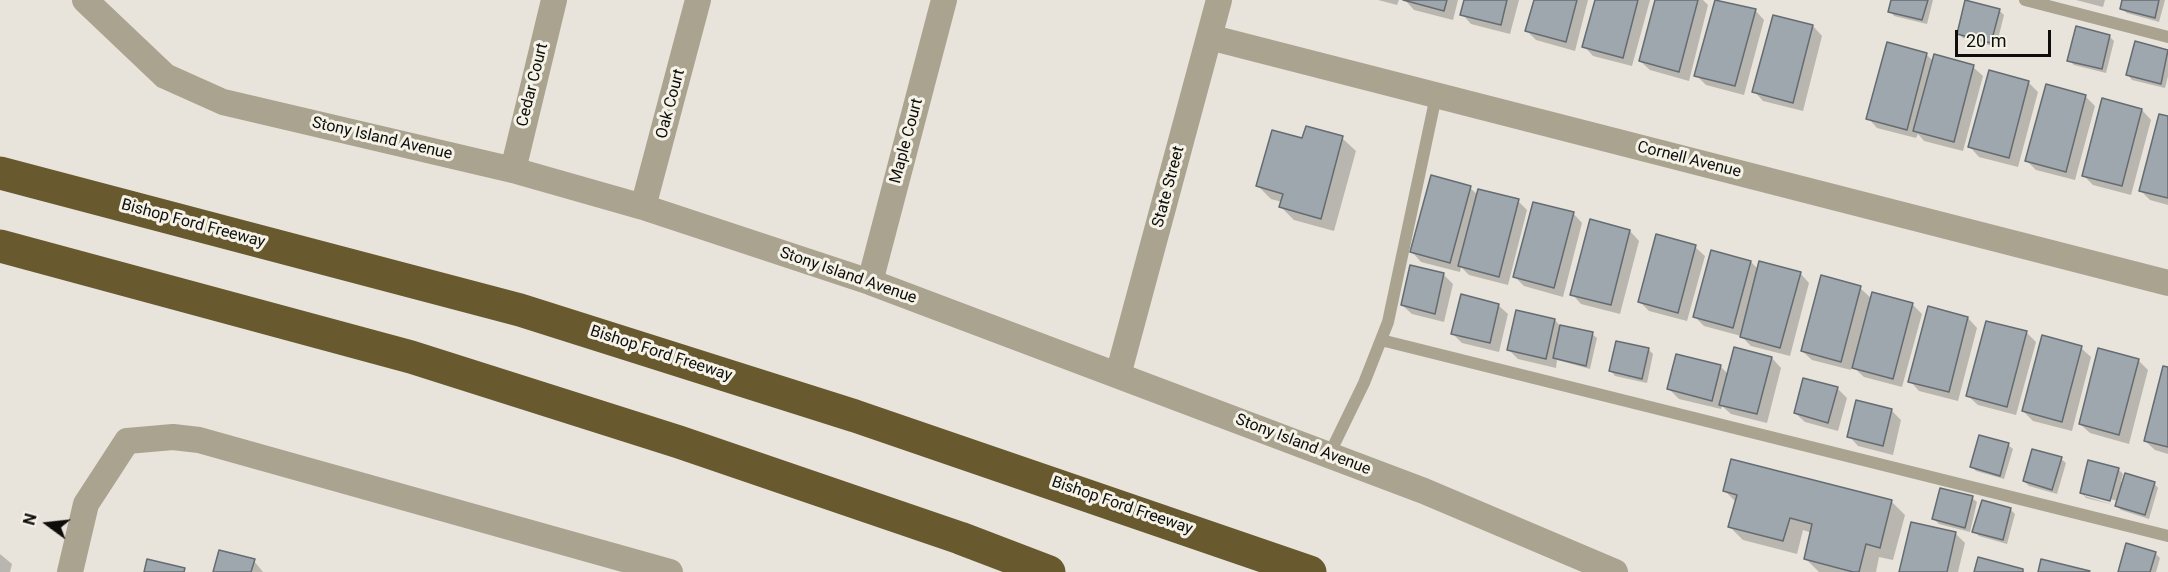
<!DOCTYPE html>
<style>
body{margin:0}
#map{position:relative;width:2168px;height:572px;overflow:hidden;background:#e8e4db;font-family:Roboto,sans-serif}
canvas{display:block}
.north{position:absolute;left:18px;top:494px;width:60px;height:60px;-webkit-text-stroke:4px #f5f2e8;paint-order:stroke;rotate:285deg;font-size:16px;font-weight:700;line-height:24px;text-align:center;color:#0e0d0a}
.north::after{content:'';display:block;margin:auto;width:21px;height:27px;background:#0e0d0a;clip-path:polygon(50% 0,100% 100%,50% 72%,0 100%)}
.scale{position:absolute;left:1955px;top:30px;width:96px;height:27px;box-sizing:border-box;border:3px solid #0e0d0a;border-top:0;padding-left:8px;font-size:18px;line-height:21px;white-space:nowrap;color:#0e0d0a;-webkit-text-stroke:4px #f5f2e8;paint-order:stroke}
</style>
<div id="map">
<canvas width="2168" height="572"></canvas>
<div class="north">N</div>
<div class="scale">20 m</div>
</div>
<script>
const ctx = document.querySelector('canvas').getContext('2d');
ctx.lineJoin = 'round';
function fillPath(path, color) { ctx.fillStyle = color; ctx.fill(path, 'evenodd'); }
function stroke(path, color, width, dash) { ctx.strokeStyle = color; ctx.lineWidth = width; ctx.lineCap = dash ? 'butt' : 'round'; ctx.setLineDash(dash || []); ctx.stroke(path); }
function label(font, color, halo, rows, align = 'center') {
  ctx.font = font + ' Roboto,sans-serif'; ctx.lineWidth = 6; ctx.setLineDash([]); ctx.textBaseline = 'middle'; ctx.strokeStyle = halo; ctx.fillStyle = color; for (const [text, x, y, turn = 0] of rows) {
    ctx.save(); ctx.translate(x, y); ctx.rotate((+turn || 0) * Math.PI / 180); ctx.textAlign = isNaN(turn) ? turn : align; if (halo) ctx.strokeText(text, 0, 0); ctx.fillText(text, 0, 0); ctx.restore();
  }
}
const shadow = new Path2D(`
 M1378,0H1399L1397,5Z
 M1405,0H1458L1453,20L1414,10Z
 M1465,0H1519L1510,34L1471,24L1462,14Z
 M1535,0H1588L1575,51L1536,40L1527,31Z
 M1596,0H1650L1632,66L1593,56L1584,46Z
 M1656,0H1703L1708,5L1689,81L1650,70L1640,61Z
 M1716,0L1755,10L1764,20L1744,95L1706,85L1696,75Z
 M1892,0H1933L1927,24L1894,16L1890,11Z
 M2076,0H2105L2103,7Z
 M2124,0H2165L2159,22L2127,13L2122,9Z
 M1999,10L2004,15L1996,47L1963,38L1958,33Z
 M1774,16L1813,26L1822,36L1803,111L1763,101L1754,91Z
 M2077,28L2110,37L2114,41L2106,73L2074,65L2069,60Z
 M2136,43L2168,51V76L2165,88L2132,80L2128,75Z
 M1926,54L1933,61L1973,67L1983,76L1963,151L1924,141L1918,134L1916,138L1877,128L1868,118Z
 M2029,83L2038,92L2018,167L1979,157L1970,147Z
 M2085,96L2095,106L2075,180L2036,170L2027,161Z
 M2142,110L2151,120L2131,195L2093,185L2083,175Z
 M2168,117V205L2150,200L2140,190Z
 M1342,138L1356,151L1334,231L1294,220L1281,207L1282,202L1271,199L1258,186L1304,140Z
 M1470,188L1478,195L1518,201L1527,210L1508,285L1469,275L1461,267L1460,272L1421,262L1412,252Z
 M1573,213L1582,223L1563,297L1524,286L1515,277Z
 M1630,231L1639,241L1620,314L1581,304L1572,294Z
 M1695,247L1705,256L1687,321L1649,311L1639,301Z
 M1751,262L1759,270L1800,273L1809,283L1790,356L1751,346L1741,336L1704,326L1695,317Z
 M1411,267L1444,275L1453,284L1444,322L1412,314L1402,305Z
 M1860,288L1872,299L1912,304L1922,314L1902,387L1864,377L1852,366L1851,370L1812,360L1802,351Z
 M1498,305L1508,314L1499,352L1462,343L1453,334Z
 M1968,318L1977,328L1958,401L1919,391L1910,381Z
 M1555,320L1561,327L1592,334L1597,338L1590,369L1557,360L1556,368L1518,359L1509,350Z
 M2026,332L2036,342L2016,415L1978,405L1968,396Z
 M2081,348L2091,357L2072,431L2033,421L2023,411Z
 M1649,350L1653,354L1647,383L1615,376L1611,371Z
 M1772,358L1781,368L1767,423L1731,414L1722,406L1721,409L1679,399L1669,389L1720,366L1728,374Z
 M2138,360L2148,370L2129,444L2090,433L2080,424Z
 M2168,368V454L2155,450L2145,441Z
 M1804,380L1838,389L1847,398L1838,431L1805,422L1795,413Z
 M1858,402L1892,411L1901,420L1893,455L1858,446L1849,436Z
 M2008,445L2013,449L2004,479L1976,471L1972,467Z
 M2061,459L2066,463L2057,494L2029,486L2024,481Z
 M2118,469L2123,474L2121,482L2154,483L2158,488L2149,519L2121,510L2115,504L2118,501L2085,493V496L2114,505L2086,498L2082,493Z
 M1725,491L1892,502L1905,515L1893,560L1879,557L1876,572H1819L1805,558L1812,533L1803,530L1797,554L1743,540L1730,527L1736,502Z
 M1972,498L1977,502L1970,532L1939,524L1934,519Z
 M2010,509L2015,514L2007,544L1979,536L1974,531Z
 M1956,534L1965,543L1958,572H1901Z
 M2155,553L2160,558L2156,572H2119Z
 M0,554L12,564L10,572H0Z
 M254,561L263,572H215Z`);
const building = new Path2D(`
 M1403,0H1447L1444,11Z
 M1464,0H1507L1501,25L1460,15Z
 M1534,0H1577L1566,42L1525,31Z
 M1595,0H1638L1623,58L1582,47Z
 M1655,0H1698L1679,72L1639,61Z
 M1715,0L1756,9L1735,86L1694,76Z
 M1891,0H1928L1922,20L1888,12Z
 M1965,0L2000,9L1991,43L1957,34Z
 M2122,0H2159L2155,18L2120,9Z
 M1773,15L1813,25L1793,103L1752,92Z
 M2076,26L2110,35L2102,69L2067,61Z
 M2135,41L2168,50L2161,84L2126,75Z
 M1887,42L1927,53L1907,130L1866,119Z
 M1934,54L1974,65L1954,142L1913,131Z
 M1989,70L2029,81L2009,158L1968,147Z
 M2046,84L2086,95L2066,172L2025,161Z
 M2102,98L2142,109L2122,186L2082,176Z
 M2159,114L2168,116V198L2139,191Z
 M1306,126L1343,136L1321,219L1279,207L1283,194L1256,186L1272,130L1302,138Z
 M1431,175L1471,186L1450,263L1410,252Z
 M1478,189L1519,199L1499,277L1458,266Z
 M1533,202L1574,212L1554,288L1513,277Z
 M1590,219L1630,230L1611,305L1570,295Z
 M1656,234L1696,245L1678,313L1638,302Z
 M1711,250L1751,261L1733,328L1693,317Z
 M1759,261L1801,272L1780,348L1740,337Z
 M1410,265L1444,273L1435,314L1401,305Z
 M1821,275L1861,286L1841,362L1801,351Z
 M1872,292L1913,303L1893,379L1852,368Z
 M1461,294L1499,304L1490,343L1451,334Z
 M1928,306L1968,317L1949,392L1908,382Z
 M1516,310L1555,319L1546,359L1507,350Z
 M1986,321L2027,331L2007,407L1966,396Z
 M1560,325L1593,332L1586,366L1553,358Z
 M2042,335L2082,346L2062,422L2022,411Z
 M1616,341L1649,348L1642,379L1609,371Z
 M1734,347L1772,357L1757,414L1719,405Z
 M2098,348L2139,359L2119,435L2079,424Z
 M1676,354L1721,365L1712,401L1667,389Z
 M2163,366L2168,367V447L2144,441Z
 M1803,378L1838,387L1828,423L1794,413Z
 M1856,400L1892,409L1883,446L1847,437Z
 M1979,435L2009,443L2000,476L1970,467Z
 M2032,449L2062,457L2052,490L2023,481Z
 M1731,459L1892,500L1880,548L1866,544L1859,572H1853L1804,559L1812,524L1790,518L1783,541L1728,527L1737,495L1723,491Z
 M2088,460L2119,468L2110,501L2080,493Z
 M2125,473L2155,482L2145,515L2115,506Z
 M1940,488L1973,496L1965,528L1932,519Z
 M1982,500L2011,508L2003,540L1972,532Z
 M1911,522L1956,532L1947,572H1899Z
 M2126,543L2156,552L2150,572H2118Z
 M219,550L255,559L251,572H213Z
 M1978,557L2023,569V572H1974Z
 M147,559L185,568L184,572H144Z
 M2041,559L2090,571L2089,572H2038Z`);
const service = new Path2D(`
 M2025,0L2168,37
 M1381,340L2168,536
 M1329,455L1364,383L1388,322L1436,96`);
const minor = new Path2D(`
 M85,0L165,76L223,102L513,170L643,207L870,282L1424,491L1615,572
 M1209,37L2168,283
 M513,170L554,0
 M643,207L698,0
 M870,282L944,0
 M1118,375L1219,0
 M70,572L86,504L127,441L173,437L199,440L670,572`);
const motorway = new Path2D(`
 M0,173L520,310L855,416L1310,572
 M0,246L411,357L679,442L960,538L1049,572`);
const streetNames = [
 ["Cedar Court",533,85,-76],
 ["Oak Court",671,104,-75],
 ["Stony Island Avenue",382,139,13],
 ["Maple Court",907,141,-75],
 ["Cornell Avenue",1689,160,14],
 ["State Street",1169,187,-75],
 ["Bishop Ford Freeway",193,224,15],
 ["Stony Island Avenue",848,276,19],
 ["Bishop Ford Freeway",661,354,18],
 ["Stony Island Avenue",1303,445,21],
 ["Bishop Ford Freeway",1122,506,19]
];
fillPath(shadow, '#0003');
fillPath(building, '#9ea7ad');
stroke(building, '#646c72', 1.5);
stroke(service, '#aaa390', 12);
stroke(minor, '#aaa390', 26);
stroke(motorway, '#68592f', 33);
label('16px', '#0e0d0a', '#f5f2e8', streetNames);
</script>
